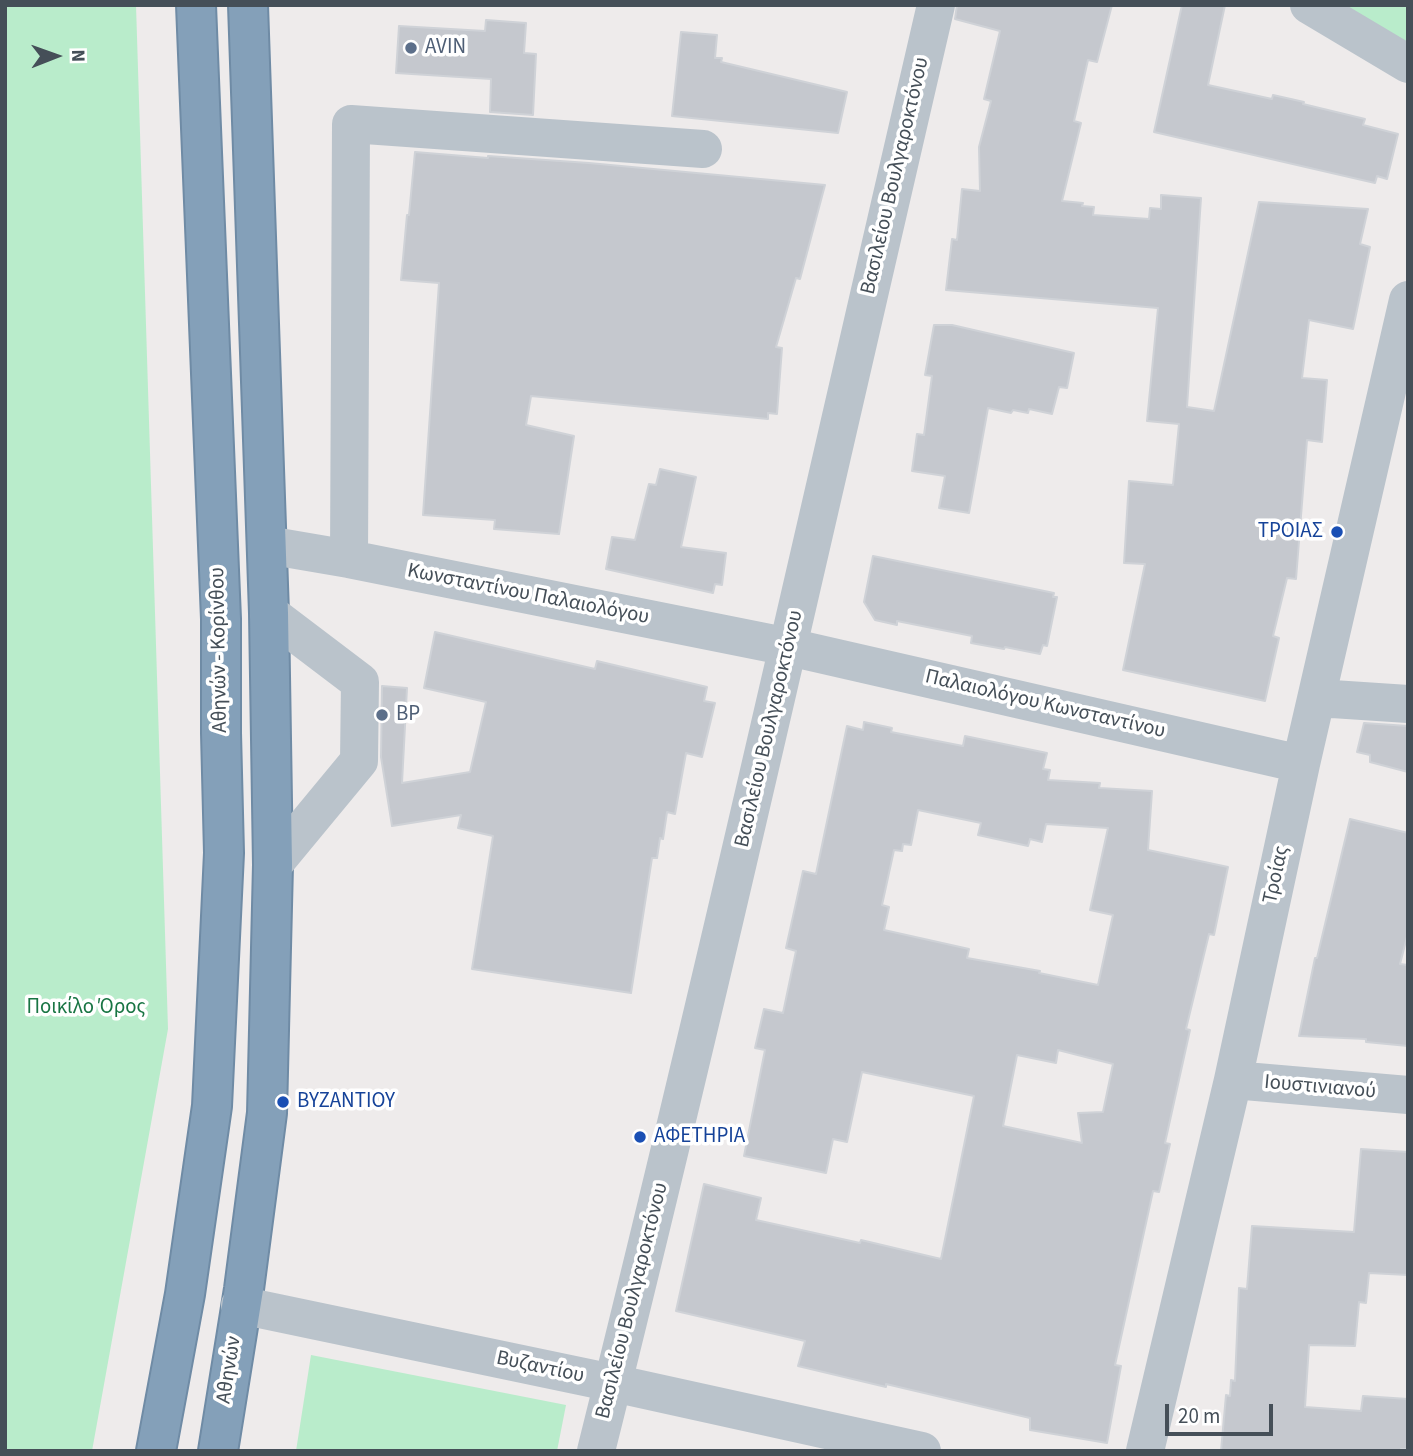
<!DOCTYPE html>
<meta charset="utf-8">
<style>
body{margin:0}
#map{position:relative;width:1413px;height:1456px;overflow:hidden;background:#eeebeb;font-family:"Source Sans 3",sans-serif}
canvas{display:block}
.frame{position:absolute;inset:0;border:7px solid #454f58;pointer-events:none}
.north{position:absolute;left:21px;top:21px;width:70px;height:70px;-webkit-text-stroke:5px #fff;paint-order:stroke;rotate:89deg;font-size:19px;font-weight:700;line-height:28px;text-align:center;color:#454f58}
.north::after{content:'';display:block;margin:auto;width:24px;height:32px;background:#454f58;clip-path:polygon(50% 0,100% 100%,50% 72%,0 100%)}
.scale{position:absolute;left:1165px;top:1404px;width:108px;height:32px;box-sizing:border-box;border:4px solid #454f58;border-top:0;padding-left:9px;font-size:21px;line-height:24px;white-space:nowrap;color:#454f58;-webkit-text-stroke:5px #fff;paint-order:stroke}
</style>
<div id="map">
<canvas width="1413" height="1456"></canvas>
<div class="frame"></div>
<div class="north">N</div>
<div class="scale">20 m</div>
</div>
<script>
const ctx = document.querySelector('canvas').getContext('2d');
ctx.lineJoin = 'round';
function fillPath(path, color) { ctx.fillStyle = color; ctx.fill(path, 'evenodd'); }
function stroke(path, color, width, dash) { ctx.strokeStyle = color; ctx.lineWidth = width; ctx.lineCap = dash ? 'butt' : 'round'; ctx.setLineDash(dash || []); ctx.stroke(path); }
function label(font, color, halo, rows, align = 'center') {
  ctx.font = font + ' "Source Sans 3",sans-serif'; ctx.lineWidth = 7; ctx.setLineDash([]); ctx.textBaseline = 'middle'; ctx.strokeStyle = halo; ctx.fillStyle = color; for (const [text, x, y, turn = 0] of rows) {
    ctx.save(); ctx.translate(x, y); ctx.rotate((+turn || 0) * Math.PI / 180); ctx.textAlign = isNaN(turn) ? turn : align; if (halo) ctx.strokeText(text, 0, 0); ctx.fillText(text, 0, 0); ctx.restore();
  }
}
const green = new Path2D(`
 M5,5H136L168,1029L92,1451H5Z
 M1344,5H1408V44Z
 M311,1355L566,1405L557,1451H296Z`);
const building = new Path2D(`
 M957,5H1112L1097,62L1088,60L1074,121L1081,123L1062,201L1083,203L1082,206L1094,207L1093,215L1149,219L1150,208L1161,209V195L1201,198L1187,407L1214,411L1259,202L1368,209L1360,244L1370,247L1353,329L1309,320L1302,378L1327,380L1322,442L1307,440L1296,579L1287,578L1273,636L1279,638L1265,701L1123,670L1145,564L1124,563L1129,481L1173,485L1179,424L1147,421L1158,308L946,290L952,239L957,240L962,189L980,191L979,147L991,101L984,99L1000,31L955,19Z
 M1182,5H1225L1208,85L1272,99L1273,95L1304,102L1303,104L1365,119L1363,125L1398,134L1387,179L1377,176L1375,183L1154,132Z
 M486,20L526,23L524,53L536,54L533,115L490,112L491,79L396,73L399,26L485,31Z
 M681,32L717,35L715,58H722L721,62L847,92L838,133L672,116Z
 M415,152L488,158V156L589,163L825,185L800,279L796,278L776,347L782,348L777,414L768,413V419L531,396L526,425L574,436L559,534L494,529L495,520L423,515L439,283L401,280L407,215H409Z
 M934,325H952L1074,353L1067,388L1059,387L1052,414L1029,409L1028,413L1013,410L1011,413L988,408L969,513L939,508L945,476L912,471L917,434L924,435L932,376L925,375Z
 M660,469L696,477L681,547L726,553L722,585L715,584L713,593L606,569L612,537L635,540L649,484L656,485Z
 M873,556L1054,593L1053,597H1057L1047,646L1043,645L1040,654L1005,647L1004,649L971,643L972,636L897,621V625L875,620L864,602Z
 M435,632L595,669L597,661L707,687L704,701L715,703L702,757L686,753L675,814L667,812L663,839L660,838L657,858H652L631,993L472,969L493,836L458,828L461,815L392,826L381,757L382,686L407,688L402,783L470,772L486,702L424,688Z
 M864,722L892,728L891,732L963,746L965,736L1047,753L1043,769L1050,770L1048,780L1100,783L1099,788L1152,791L1148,850L1228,867L1214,935L1209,934L1186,1029L1190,1030L1165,1143L1170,1144L1159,1192L1153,1191L1115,1365L1121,1366L1107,1443L1030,1430V1418L886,1384V1387L798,1366L805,1341L676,1311L704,1184L761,1198L756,1220L860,1243L861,1240L941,1259L974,1096L862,1072L847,1142L833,1139L826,1173L744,1156L765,1050L755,1048L764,1009L783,1013L796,951L786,948L803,871L816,874L847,726L863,730ZM918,810L981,823L978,835L1028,846L1030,839L1042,842L1046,824L1108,828L1090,910L1113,915L1098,985L1039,973L1040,971L967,958L969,949L884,930L889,907L882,905L894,850L902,851L903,844L911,845ZM1058,1050L1113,1064L1103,1112L1078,1113L1082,1143L1003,1126L1017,1055L1056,1063Z
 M1364,723L1408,726V772L1370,762V755L1357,752Z
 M1350,819L1408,833V933L1400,964L1408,965V1046L1366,1042V1039L1299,1036L1315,958H1317Z
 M1361,1149L1408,1152V1275L1369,1273L1366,1303L1359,1302L1355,1346L1309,1345L1305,1407L1361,1411L1363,1396L1408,1399V1449H1401V1451H1221L1226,1395L1230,1396L1231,1380L1235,1381L1239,1288L1247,1289L1252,1226L1354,1232Z`);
const minor = new Path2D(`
 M1309,5L1408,64
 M267,545L349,559L789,647L1301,764
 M349,559L351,124L703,149
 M269,613L360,682L359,761L273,865
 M1317,698L1408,704
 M1233,1080L1408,1095
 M240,1305L613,1383L922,1451
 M596,1451C716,971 824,487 936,5
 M1145,1451L1233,1080L1301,764L1408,300`);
const highway = new Path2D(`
 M156,1451L185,1294L212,1106L224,853L221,733V619L196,5
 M218,1451L244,1289L267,1113L273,865L269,613L248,5`);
const markers = [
 [411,48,7,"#5c6f8a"],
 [1337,532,7,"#1a4fb4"],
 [382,715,7,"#5c6f8a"],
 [283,1102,7,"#1a4fb4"],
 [640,1137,7,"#1a4fb4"]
];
const serviceNames = [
 ["AVIN",425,48],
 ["BP",396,715]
];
const streetNames = [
 ["Βασιλείου Βουλγαροκτόνου",896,176,-77],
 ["Κωνσταντίνου Παλαιολόγου",528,595,11],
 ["Αθηνών - Κορίνθου",220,650,-91],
 ["Παλαιολόγου Κωνσταντίνου",1045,705,13],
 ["Βασιλείου Βουλγαροκτόνου",770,729,-77],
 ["Τροίας",1277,875,-78],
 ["Ιουστινιανού",1320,1088,5],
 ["Βασιλείου Βουλγαροκτόνου",633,1301,-76],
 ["Βυζαντίου",540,1368,12],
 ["Αθηνών",230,1370,-81]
];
const transitNames = [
 ["ΤΡΟΙΑΣ",1323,532,"right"],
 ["ΒΥΖΑΝΤΙΟΥ",297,1102],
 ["ΑΦΕΤΗΡΙΑ",654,1137]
];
const parkNames = [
 ["Ποικίλο Όρος",86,1008]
];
fillPath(green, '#b9eccb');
fillPath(building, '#c5c8ce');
stroke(building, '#cfd2d7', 2);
stroke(highway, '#6f8ba5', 42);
stroke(minor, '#bac3cb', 38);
stroke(highway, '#84a0b9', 38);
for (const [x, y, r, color] of markers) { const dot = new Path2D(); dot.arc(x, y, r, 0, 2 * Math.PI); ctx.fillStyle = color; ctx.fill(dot); stroke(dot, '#fff', 2.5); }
label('21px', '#4e5e75', '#fff', serviceNames, 'left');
label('21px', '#454f58', '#fff', streetNames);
label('21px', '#164399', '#fff', transitNames, 'left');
label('21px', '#197544', '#fff', parkNames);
</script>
